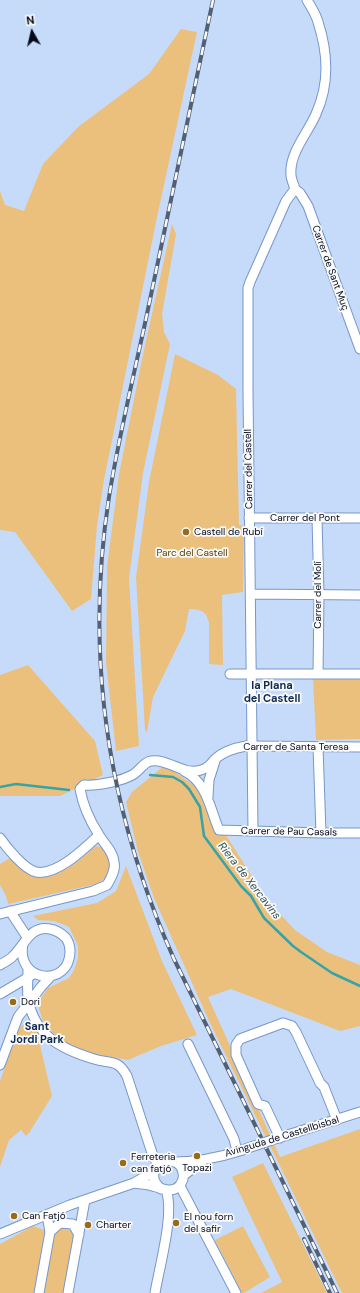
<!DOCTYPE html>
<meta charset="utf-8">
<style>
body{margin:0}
#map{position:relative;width:360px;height:1293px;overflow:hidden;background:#c6dbfa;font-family:"DM Sans",sans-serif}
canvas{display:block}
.north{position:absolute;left:12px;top:12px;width:40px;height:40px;-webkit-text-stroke:3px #fafafa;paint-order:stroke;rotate:352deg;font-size:11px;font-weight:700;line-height:16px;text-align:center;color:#030b1c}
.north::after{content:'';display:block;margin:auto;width:14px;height:18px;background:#030b1c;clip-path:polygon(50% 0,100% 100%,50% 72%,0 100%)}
</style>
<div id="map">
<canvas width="360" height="1293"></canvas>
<div class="north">N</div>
</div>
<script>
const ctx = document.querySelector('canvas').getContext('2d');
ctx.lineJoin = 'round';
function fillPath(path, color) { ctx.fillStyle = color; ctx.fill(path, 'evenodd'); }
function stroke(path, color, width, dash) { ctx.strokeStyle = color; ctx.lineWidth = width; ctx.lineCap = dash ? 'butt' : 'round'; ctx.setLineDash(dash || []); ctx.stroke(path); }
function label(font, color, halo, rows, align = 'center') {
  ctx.font = font + ' "DM Sans",sans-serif'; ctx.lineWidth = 3.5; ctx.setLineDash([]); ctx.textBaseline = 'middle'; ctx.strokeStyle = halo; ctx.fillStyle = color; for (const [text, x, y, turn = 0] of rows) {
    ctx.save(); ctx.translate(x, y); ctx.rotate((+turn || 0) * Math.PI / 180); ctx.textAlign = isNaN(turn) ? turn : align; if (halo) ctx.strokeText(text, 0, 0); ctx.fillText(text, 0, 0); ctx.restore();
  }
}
const green = new Path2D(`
 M181,29L197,32L156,222L104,480L97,526L91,599L72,611L15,532L0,530V191L5,205L24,211L43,164L78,127L149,74Z
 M172,224L176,234L162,314L164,332L170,344L143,473L129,578L139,746L116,751L106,663L107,567L119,474L142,359Z
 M175,354L218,375L236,389L239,525L244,526L243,592L222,595L223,665L209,664V623C206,610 201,610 189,609L185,631L153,697L147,732L145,730L136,577L149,482Z
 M28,665L95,741L103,775L60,796H0V675Z
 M313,678H360V739L316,740Z
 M165,765L196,787L266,899L295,930L327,952L360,965V1026L340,1031L231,989L208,997L280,1157L360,1129V1293H342L210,1023L154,898L138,852L126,802L132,792Z
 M96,846C102,847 104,849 106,854C113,866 109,878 97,884L8,904L6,896L0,885V864L10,858C17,864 24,873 33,876C55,883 81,859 96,846Z
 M126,866L162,961L197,1035L161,1046L128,1060L89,1053L72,1047L54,1034L43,1021L39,1009L41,998L48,988L69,978L74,970L78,958V946L69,927L54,921L38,920L33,916L97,903L116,891Z
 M25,1023L32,1024L37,1032L52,1096L29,1133L26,1136L21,1130L9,1140L0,1167V1081L16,1036L21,1026Z
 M263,1163L327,1293H261L282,1282L232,1177Z
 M33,1226L50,1232L39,1293H0V1244Z
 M243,1226L270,1277L244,1293H242L215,1240Z
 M61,1227C70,1228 73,1231 74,1241L64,1293H43L52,1244L55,1231Z`);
const stream = new Path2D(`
 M150,775L173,777L182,782L189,789L200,807L204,836L241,886L251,896L264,918L293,946L301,952L332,973L360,986
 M0,787L16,784L69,790`);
const minor = new Path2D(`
 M295,189C294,185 291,179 291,175C289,153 308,133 316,114C330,83 328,53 318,22C316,14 311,7 307,0
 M295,189L300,193L308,206L360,349
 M249,518H360
 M317,518L319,595L318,673
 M251,594L360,595
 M230,674H360
 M318,747L321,833
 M184,771C207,782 210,809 219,830L321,833H360
 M208,797L209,780L215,761
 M253,831L248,392V288L250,282L286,201L295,189
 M0,838C7,848 24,869 36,872C57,876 85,848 99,835
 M10,911L27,937
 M0,914L93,891L107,885C111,878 116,870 114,862C113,851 104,844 99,835C90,821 83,806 80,789L84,785C97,786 123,781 134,774C140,770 144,762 151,761C168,758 183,776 201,770C208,768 211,764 215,759C224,751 234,748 246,746L360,747
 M0,965C4,962 10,960 13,956C25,945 30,925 50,929C56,930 61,933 66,938C70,944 71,951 69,959C62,987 16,980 23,944
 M28,968C28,978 27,989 28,999C35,1036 61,1049 94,1059C110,1064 117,1058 127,1076L153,1156L158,1165
 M0,994L32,975
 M188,1044L234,1139L237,1151
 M0,1065L18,1017L41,987L51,976
 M280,1138L265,1106L258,1104L236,1055V1045L240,1039L283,1023L292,1026L296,1032L320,1083L324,1087L337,1120
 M275,1139L360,1112
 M174,1162C197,1162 221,1157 243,1150
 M184,1175L204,1160
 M134,1183C139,1184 144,1184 149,1185C159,1187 172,1195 180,1185C183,1181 184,1177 183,1173C179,1148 137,1168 161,1189
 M180,1186L236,1293
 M50,1232L60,1223L73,1224L79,1235
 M0,1234L70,1205L134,1183L155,1171
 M39,1293L50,1232L47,1215
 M68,1293L85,1200
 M155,1293C159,1268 175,1213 166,1190`);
const rail = new Path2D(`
 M213,0C191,105 169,209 147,314C134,375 119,435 109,497C84,658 108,811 174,959L337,1293
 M304,1239L330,1293`);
const minorBridge = new Path2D(`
 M245,1149L272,1140`);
const markers = [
 [186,532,4,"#976b18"],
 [13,1002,4,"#976b18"],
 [197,1156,4,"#976b18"],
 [123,1163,4,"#976b18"],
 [14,1216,4,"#976b18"],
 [176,1223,4,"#976b18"],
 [88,1225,4,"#976b18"]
];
const streetNames = [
 ["Carrer de Sant Muç",330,268,70],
 ["Carrer del Castell",249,469,-91],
 ["Carrer del Pont",305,518],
 ["Carrer del Molí",318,595,-90],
 ["Carrer de Santa Teresa",296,747],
 ["Carrer de Pau Casals",289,832,1],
 ["Avinguda de Castellbisbal",282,1137,-17]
];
const poiNames = [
 ["Castell de Rubí",194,532],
 ["Dori",21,1002],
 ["Ferreteria",131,1157],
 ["can fatjó",131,1169],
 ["Topazi",197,1168,"center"],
 ["Can Fatjó",22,1216],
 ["El nou forn",184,1217],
 ["del safir",184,1229],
 ["Charter",96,1225]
];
const parkNames = [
 ["Parc del Castell",192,553]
];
const neighbourhoodNames = [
 ["la Plana",272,686],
 ["del Castell",272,699],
 ["Sant",37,1027],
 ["Jordi Park",37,1040]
];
const waterNames = [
 ["Riera de Xercavins",249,881,52]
];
fillPath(green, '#ebc07d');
stroke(stream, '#38a2a5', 2.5);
stroke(minor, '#7797c7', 11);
stroke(minor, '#fff', 9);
stroke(rail, '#526076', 4);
stroke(rail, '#fafafa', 2.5, [8]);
stroke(minorBridge, '#7797c7', 11, []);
stroke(minorBridge, '#fff', 9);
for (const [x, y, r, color] of markers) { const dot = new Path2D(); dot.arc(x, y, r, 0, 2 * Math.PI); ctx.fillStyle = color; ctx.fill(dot); stroke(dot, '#fafafa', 1.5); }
label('10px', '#030b1c', '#fafafa', streetNames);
label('10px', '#030b1c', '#fafafa', poiNames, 'left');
label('10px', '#583d07', '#fafafa', parkNames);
label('bold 11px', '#0f2b53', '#fafafa', neighbourhoodNames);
label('italic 11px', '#345454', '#fafafa', waterNames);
</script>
